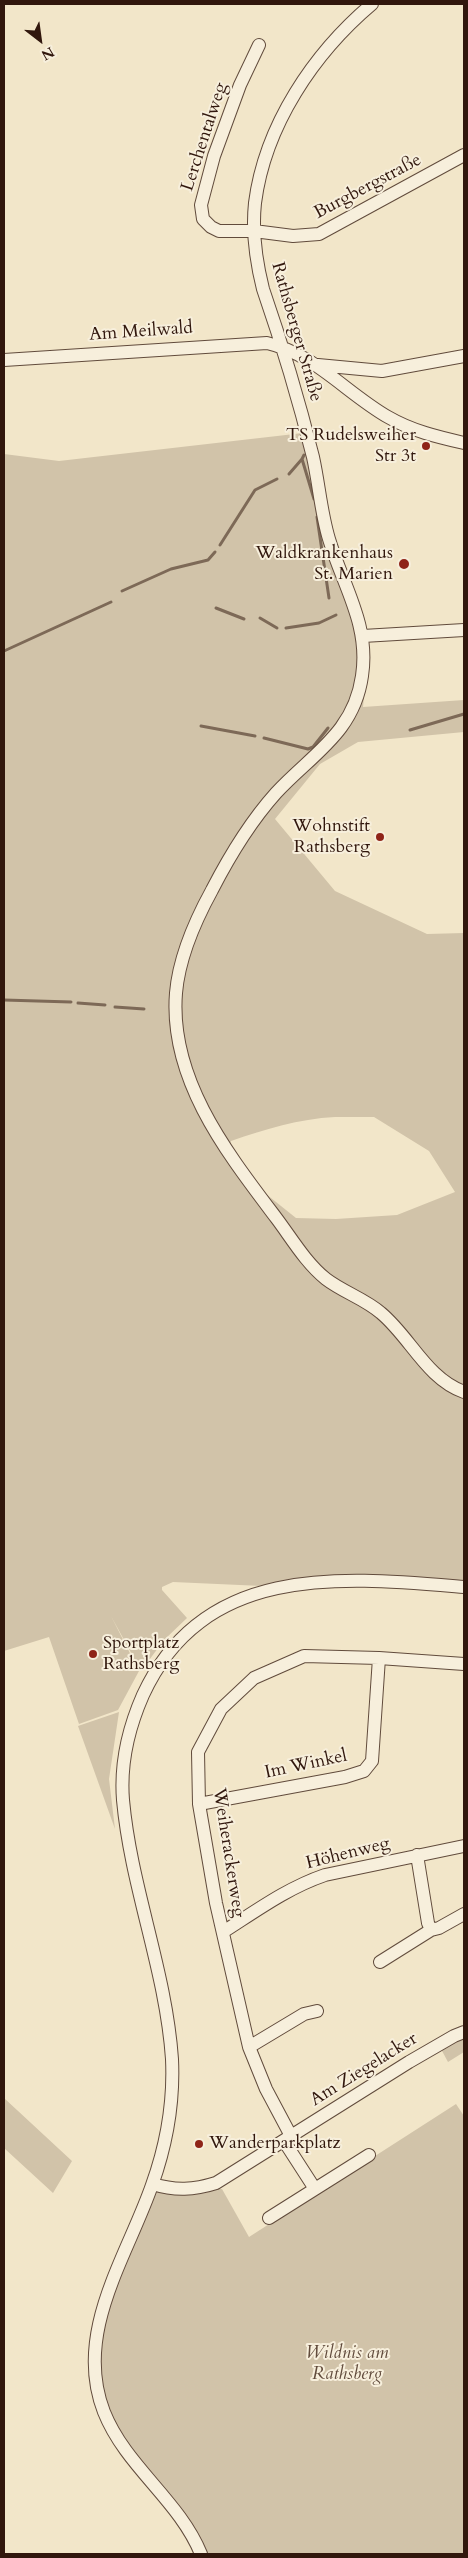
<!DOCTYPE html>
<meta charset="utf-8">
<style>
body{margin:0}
#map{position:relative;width:468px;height:2558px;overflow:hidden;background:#f2e6c9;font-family:Cardo,serif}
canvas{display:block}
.frame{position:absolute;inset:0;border:5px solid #31170d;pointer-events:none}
.north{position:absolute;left:15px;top:15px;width:50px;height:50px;-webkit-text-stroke:4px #f7efdc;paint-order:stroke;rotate:150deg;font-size:14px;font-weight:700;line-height:20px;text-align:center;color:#31170d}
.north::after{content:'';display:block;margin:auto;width:18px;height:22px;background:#31170d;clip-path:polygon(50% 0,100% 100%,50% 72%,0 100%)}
</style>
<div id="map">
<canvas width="468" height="2558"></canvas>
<div class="frame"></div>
<div class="north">N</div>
</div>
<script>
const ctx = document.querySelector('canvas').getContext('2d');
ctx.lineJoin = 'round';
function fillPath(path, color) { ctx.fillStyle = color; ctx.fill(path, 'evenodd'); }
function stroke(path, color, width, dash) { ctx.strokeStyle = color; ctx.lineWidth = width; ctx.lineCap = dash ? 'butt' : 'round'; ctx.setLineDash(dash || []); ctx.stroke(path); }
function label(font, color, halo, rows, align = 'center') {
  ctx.font = font + ' Cardo,serif'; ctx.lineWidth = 4; ctx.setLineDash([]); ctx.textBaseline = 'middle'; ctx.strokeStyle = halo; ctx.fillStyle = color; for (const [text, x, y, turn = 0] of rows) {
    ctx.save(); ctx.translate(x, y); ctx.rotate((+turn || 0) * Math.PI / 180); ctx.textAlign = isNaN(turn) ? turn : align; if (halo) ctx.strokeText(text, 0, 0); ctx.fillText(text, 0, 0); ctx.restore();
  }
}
const green = new Path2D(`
 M312,432L329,523L336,546L360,605L369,645L363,707L464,700V732L358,742L320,764L275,819L335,891L427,934L464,933V1582L334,1575L291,1579L262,1586L173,1582L162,1587V1590L187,1618L164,1640L141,1671L111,1616L139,1671L118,1710L79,1724L49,1637L4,1651V454L59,461ZM335,1117H374L429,1151L455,1192L397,1215L336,1219L296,1218L261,1190L230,1145L231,1141C266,1129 298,1119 335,1117Z
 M119,1712L109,1779L115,1829L78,1726Z
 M461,2039L464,2040V2052L448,2062L441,2049Z
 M4,2098L72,2161L53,2193L4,2148Z
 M456,2104L464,2116V2554H201L104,2411L97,2341L153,2184L222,2189L249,2237Z`);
const stream = new Path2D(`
 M304,455L302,459L314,499
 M289,474L302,459
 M317,517L329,598
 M220,545L255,490L277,479
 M122,591L171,569L208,560L215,552
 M216,608L244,619
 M260,618L277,628
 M286,628L319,623L336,615
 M4,651L111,602
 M201,726L255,736
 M410,730L464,714
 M264,738L308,749L313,747L328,728
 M4,1000L71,1002
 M78,1003L105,1005
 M115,1007L144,1009`);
const minor = new Path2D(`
 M372,4C314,53 265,125 255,203C252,231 256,261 263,289C282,344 299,401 313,457C319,484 321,513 329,539C343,586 370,625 362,676C354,733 312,754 276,793C250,822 230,855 212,890C195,921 179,957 176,993C169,1080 228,1154 277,1219C292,1239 306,1263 326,1279C343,1292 365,1299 381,1313C410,1337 427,1379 464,1392
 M259,45L240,85L214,156L201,205L203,219L211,227L219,231H254L293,236L319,234L464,155
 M4,360L267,343C315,354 346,393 388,417C412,431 438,437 464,443
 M318,365L382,371L464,356
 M363,636L464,630
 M199,1804L345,1777L364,1771L372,1761L379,1658
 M431,1930L439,1928L464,1914
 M223,1932C256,1911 287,1888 325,1875L464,1846
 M380,1962L431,1930L428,1923L417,1855
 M249,2047L304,2014L317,2011
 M291,2136L266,2089L249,2047L216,1903L199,1804L198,1752L221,1709L254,1678L304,1656L379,1658L464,1664
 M284,2141L315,2189
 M153,2184C175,2191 194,2190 216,2183L409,2062L454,2036L464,2032
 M269,2218L369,2155
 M201,2554C179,2500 126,2467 104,2412C73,2333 127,2257 152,2185C166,2146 174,2101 172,2059C166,1971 131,1888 123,1800C120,1762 128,1729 143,1695C204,1562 343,1577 464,1587`);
const markers = [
 [426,446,5,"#8f2418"],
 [404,564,6,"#8f2418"],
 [380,837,5,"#8f2418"],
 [93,1654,5,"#8f2418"],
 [199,2144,5,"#8f2418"]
];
const streetNames = [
 ["Lerchentalweg",205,137,-72],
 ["Burgbergstraße",368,187,-28],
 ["Am Meilwald",141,332,-4],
 ["Rathsberger Straße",296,332,74],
 ["Im Winkel",306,1765,-12],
 ["Weiherackerweg",228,1853,81],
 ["Höhenweg",348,1854,-14],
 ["Am Ziegelacker",364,2070,-32]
];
const poiNames = [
 ["TS Rudelsweiher",416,436],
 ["Str 3t",416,457],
 ["Waldkrankenhaus",393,554],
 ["St. Marien",393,575],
 ["Wohnstift",370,827],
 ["Rathsberg",370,848],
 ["Sportplatz",103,1644,"left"],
 ["Rathsberg",103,1665,"left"],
 ["Wanderparkplatz",209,2144,"left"]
];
const parkNames = [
 ["Wildnis am",347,2354],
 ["Rathsberg",347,2375]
];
fillPath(green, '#d1c3a9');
stroke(stream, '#7d6957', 3);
stroke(minor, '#614b3c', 14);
stroke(minor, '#f7efdc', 12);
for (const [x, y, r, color] of markers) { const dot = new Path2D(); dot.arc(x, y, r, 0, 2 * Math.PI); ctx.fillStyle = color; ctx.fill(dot); stroke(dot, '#f7efdc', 2); }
label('18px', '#31170d', '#f7efdc', streetNames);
label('18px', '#31170d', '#f7efdc', poiNames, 'right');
label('italic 18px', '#614b3c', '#f7efdc', parkNames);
</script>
